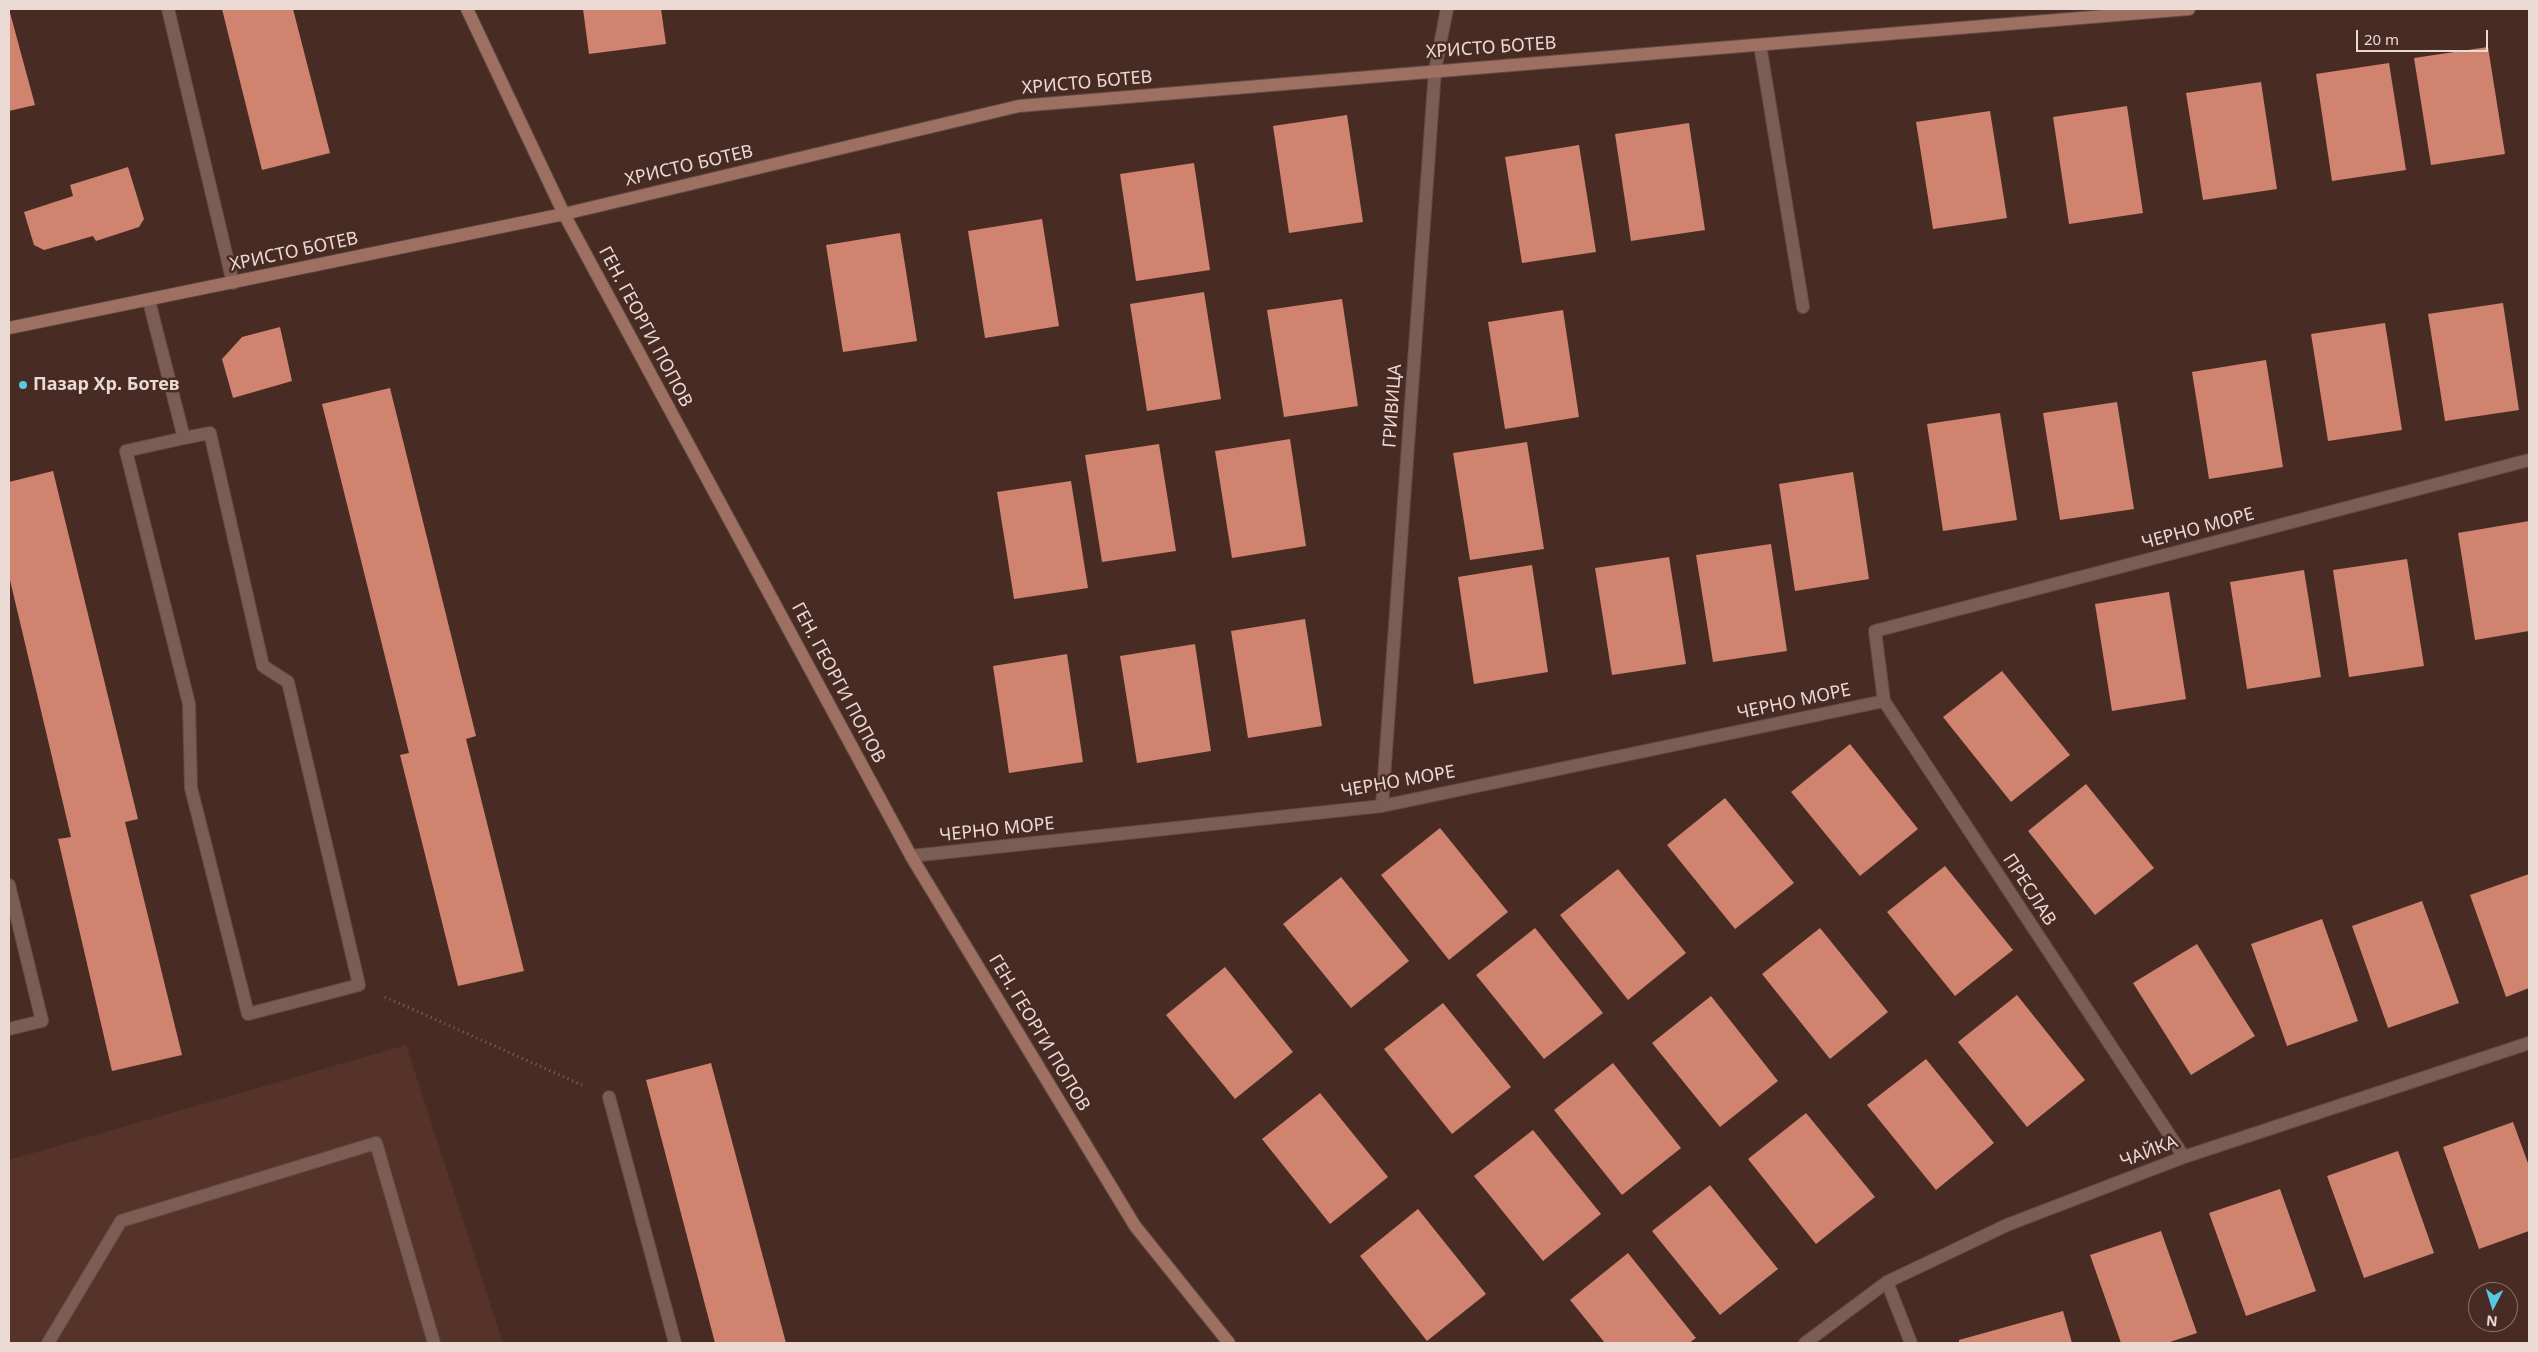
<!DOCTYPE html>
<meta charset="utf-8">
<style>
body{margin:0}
#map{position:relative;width:2538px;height:1352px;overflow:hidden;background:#482c24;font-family:"Noto Sans",sans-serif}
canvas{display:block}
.frame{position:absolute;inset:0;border:10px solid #ebd9d3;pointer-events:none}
.north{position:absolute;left:2468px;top:1282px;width:50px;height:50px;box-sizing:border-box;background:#482c24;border:1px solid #89716a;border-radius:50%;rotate:185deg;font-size:14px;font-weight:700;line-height:20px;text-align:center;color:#ebd9d3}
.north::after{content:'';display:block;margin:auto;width:18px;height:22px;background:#57c9e2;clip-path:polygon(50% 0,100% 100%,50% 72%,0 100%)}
.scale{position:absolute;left:2356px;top:30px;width:132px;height:22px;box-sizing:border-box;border:2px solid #ebd9d3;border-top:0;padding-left:6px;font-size:15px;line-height:18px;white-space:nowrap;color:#ebd9d3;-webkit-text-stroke:4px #482c24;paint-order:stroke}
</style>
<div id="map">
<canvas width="2538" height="1352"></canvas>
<div class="frame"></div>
<div class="north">N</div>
<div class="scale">20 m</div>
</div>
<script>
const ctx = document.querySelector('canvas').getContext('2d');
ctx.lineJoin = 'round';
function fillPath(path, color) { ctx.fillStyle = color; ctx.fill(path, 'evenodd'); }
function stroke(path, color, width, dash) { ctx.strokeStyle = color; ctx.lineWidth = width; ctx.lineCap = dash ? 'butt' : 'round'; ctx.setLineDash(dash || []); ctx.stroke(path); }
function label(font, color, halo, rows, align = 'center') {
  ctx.font = font + ' "Noto Sans",sans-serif'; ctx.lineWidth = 5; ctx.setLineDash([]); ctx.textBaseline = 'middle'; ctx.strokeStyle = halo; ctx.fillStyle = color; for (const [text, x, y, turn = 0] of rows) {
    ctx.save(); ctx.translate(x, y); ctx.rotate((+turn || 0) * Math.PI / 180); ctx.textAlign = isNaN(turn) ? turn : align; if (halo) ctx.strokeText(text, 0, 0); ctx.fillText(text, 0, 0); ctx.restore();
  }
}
const built = new Path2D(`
 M406,1045L503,1343H9V1160Z`);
const building = new Path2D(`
 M9,9L35,105L9,111Z
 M222,9H293L330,153L262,170Z
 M583,9H661L666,44L589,54Z
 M2488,47L2505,154L2431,165L2414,58Z
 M2389,63L2406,170L2332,181L2316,74Z
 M2261,82L2277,189L2203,200L2186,93Z
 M2127,106L2143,213L2069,224L2053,117Z
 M1990,111L2007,218L1933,229L1916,122Z
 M1347,115L1363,222L1289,233L1273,126Z
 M1689,123L1705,230L1631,241L1615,134Z
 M1579,145L1596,252L1522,263L1505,157Z
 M1194,163L1210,270L1136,281L1120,174Z
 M128,167L144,219L139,227L96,241L93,236L44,250L34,245L24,212L73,196L70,185Z
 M1042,219L1059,326L985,338L968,231Z
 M900,233L917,341L843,352L826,245Z
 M1204,292L1221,399L1147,411L1130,304Z
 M1342,299L1358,406L1284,417L1267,310Z
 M2503,303L2519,410L2445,421L2428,314Z
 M1563,310L1579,417L1505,429L1488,322Z
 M2385,323L2402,430L2328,441L2311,334Z
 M280,327L292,381L233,398L222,359L242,337Z
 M2266,360L2283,467L2209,479L2192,372Z
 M390,388L476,736L466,739L524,971L458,986L400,755L409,753L322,404Z
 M2117,402L2134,509L2060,520L2043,413Z
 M2000,413L2017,520L1943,531L1927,424Z
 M1290,439L1306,546L1232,558L1215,451Z
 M1527,442L1544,549L1470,560L1453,453Z
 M1159,444L1176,551L1102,562L1085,455Z
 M53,471L138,819L125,822L182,1055L112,1071L58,839L71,837L9,576V482Z
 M1853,472L1869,579L1795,591L1779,484Z
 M1071,481L1088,588L1014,599L997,492Z
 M2529,521V631L2475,640L2458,533Z
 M1771,544L1787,651L1713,662L1696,555Z
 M1669,557L1686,664L1612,675L1595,568Z
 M2407,559L2424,666L2349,677L2333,570Z
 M1532,565L1548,672L1474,684L1458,577Z
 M2304,570L2321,677L2247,689L2230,582Z
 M2169,592L2186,699L2112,711L2095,604Z
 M1305,619L1322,726L1248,738L1231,631Z
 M1195,644L1211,751L1137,763L1120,656Z
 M1067,654L1083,762L1009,773L993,666Z
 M2002,671L2070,755L2011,802L1943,717Z
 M1850,744L1918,829L1860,876L1791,792Z
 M2086,784L2154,868L2095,915L2028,831Z
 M1725,798L1794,883L1735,929L1667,845Z
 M1440,828L1508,912L1449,960L1381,875Z
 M1945,866L2013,950L1955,996L1887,912Z
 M1618,869L1686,953L1628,1000L1560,915Z
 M2529,874V988L2506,997L2470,895Z
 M1341,877L1409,961L1351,1008L1283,924Z
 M2422,901L2459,1003L2388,1028L2352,926Z
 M2322,919L2358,1021L2287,1046L2251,944Z
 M1535,928L1603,1013L1544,1059L1476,975Z
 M1820,928L1888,1012L1830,1059L1762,974Z
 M2197,944L2255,1036L2191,1075L2133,983Z
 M1225,967L1293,1052L1235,1099L1166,1015Z
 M2017,995L2085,1080L2027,1127L1958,1042Z
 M1711,996L1778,1081L1720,1127L1652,1043Z
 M1443,1003L1511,1087L1452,1134L1384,1049Z
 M1926,1059L1994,1143L1936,1190L1867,1105Z
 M711,1063L786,1343H715L646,1080Z
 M1613,1063L1681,1148L1622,1195L1554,1110Z
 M1320,1093L1388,1177L1330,1224L1262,1139Z
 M1806,1113L1875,1197L1816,1244L1748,1159Z
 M2513,1122L2529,1166V1231L2479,1249L2443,1147Z
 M1533,1130L1601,1214L1543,1261L1474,1176Z
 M2398,1151L2434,1253L2364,1278L2327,1176Z
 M1710,1185L1778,1269L1720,1315L1652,1231Z
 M2280,1189L2316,1291L2246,1316L2209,1213Z
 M1418,1209L1486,1294L1427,1341L1360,1256Z
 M2161,1231L2197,1333L2167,1343H2121L2090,1255Z
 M1628,1253L1696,1338L1689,1343H1605L1570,1300Z
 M2063,1311L2072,1343H1959V1340Z`);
const path = new Path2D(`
 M385,997L582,1085`);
const lane = new Path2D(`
 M168,9L233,283
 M1760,45L1803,307
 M149,301L184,438L126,451L189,704L191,788L248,1014L359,985L288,682L263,666L210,433L184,438
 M9,885L42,1021L9,1029
 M609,1097L675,1343
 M48,1343L121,1221L376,1143L434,1343`);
const street = new Path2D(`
 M1382,806L1435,70L1447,9
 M911,856L1382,806L1884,701
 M2184,1157L1884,701L1875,631L2529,460
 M1887,1282L1911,1343
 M1805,1343L1887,1282L2007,1225L2184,1157L2529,1043`);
const secondary = new Path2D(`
 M467,9L564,214L911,856L1135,1226L1229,1343
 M9,328L564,214L1019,106L2189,9`);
const markers = [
 [23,385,5,"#57c9e2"]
];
const streetNames = [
 ["ХРИСТО БОТЕВ",1491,48,-4],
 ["ХРИСТО БОТЕВ",1087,83,-5],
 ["ХРИСТО БОТЕВ",689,166,-13],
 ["ХРИСТО БОТЕВ",294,252,-12],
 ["ГЕН. ГЕОРГИ ПОПОВ",645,327,62],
 ["ГРИВИЦА",1393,406,-86],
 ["ЧЕРНО МОРЕ",2198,529,-15],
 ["ГЕН. ГЕОРГИ ПОПОВ",838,683,62],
 ["ЧЕРНО МОРЕ",1794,702,-12],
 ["ЧЕРНО МОРЕ",1398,782,-10],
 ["ЧЕРНО МОРЕ",997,830,-6],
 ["ПРЕСЛАВ",2029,890,57],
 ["ГЕН. ГЕОРГИ ПОПОВ",1039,1033,59],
 ["ЧАЙКА",2149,1152,-21]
];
const poiNames = [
 ["Пазар Хр. Ботев",33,385]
];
fillPath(built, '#553329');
fillPath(building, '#d0836e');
stroke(lane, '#624b44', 14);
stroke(street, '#624b44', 14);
stroke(secondary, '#624b44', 14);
stroke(path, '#7f675f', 3, [1, 4]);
stroke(lane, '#7c5d54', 12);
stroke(street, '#7c5d54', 12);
stroke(secondary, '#9e7062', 12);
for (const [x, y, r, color] of markers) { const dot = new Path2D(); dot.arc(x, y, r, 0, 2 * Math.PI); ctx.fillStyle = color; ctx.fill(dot); stroke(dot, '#482c24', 2); }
label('18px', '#ebd9d3', '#482c24', streetNames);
label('bold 18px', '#ebd9d3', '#482c24', poiNames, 'left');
</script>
